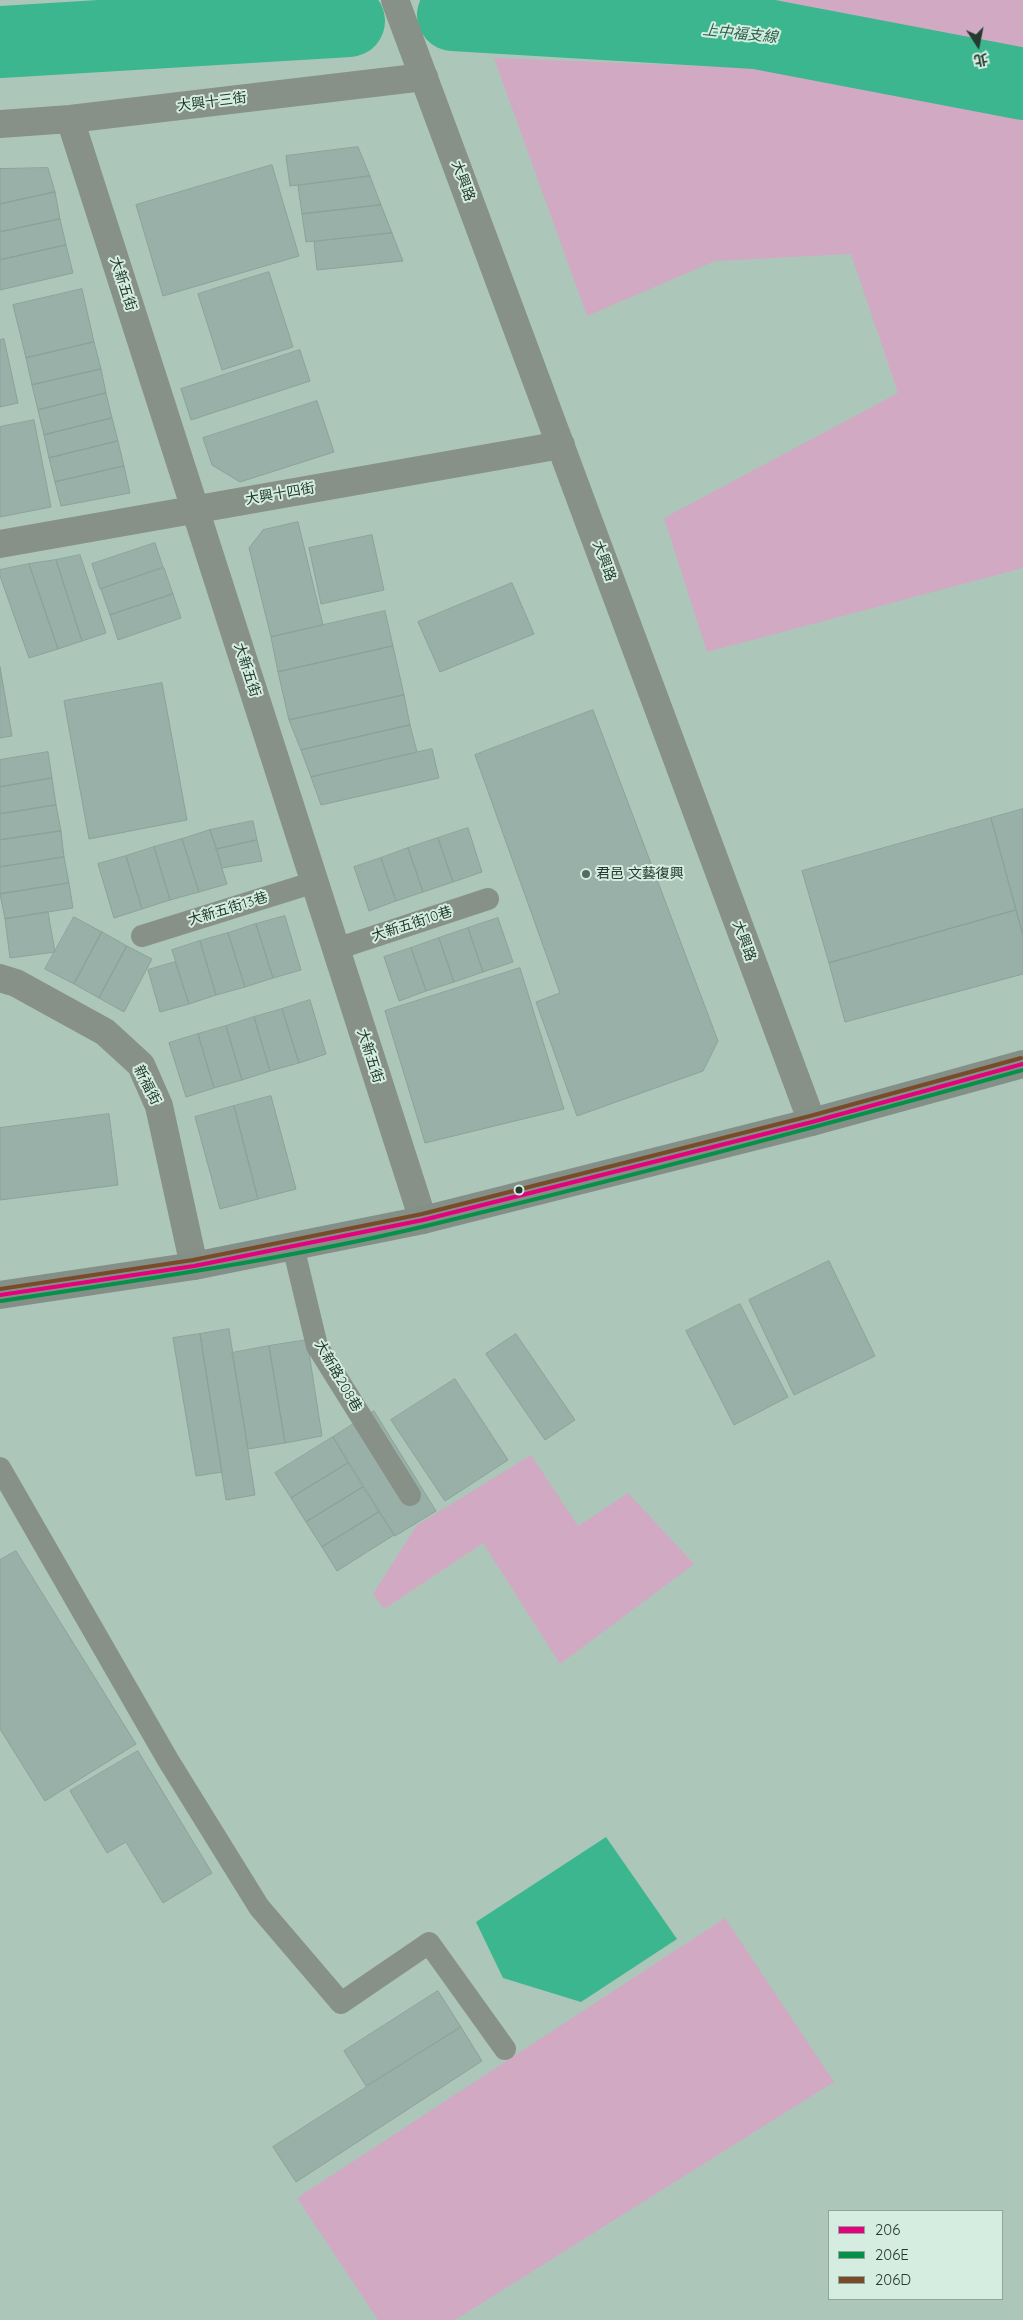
<!DOCTYPE html>
<meta charset="utf-8">
<style>
body{margin:0}
#map{position:relative;width:1023px;height:2320px;overflow:hidden;background:#acc7ba;font-family:Quicksand,"Noto Sans TC",sans-serif}
canvas{display:block}
.legend{position:absolute;left:828px;top:2210px;width:175px;height:90px;box-sizing:border-box;background:#d4ede0;border:1px solid #8ea599;margin:0;padding:6px 9px;list-style:none;font-size:15px;color:#24392f}
.legend li{display:flex;align-items:center;gap:10px;height:25px}
.legend b{width:25px;border:1px solid #8ea599}
.north{position:absolute;left:953px;top:20px;width:50px;height:50px;-webkit-text-stroke:4px #d4ede0;paint-order:stroke;rotate:169deg;font-size:14px;font-weight:700;line-height:20px;text-align:center;color:#24392f}
.north::after{content:'';display:block;margin:auto;width:18px;height:22px;background:#24392f;clip-path:polygon(50% 0,100% 100%,50% 72%,0 100%)}
</style>
<div id="map">
<canvas width="1023" height="2320"></canvas>
<ul class="legend">
<li><b style="height:6px;background:#e5007d"></b>206</li>
<li><b style="height:6px;background:#07904a"></b>206E</li>
<li><b style="height:6px;background:#7a4b2a"></b>206D</li>
</ul>
<div class="north">北</div>
</div>
<script>
const ctx = document.querySelector('canvas').getContext('2d');
ctx.lineJoin = 'round';
function fillPath(path, color) { ctx.fillStyle = color; ctx.fill(path, 'evenodd'); }
function stroke(path, color, width, dash) { ctx.strokeStyle = color; ctx.lineWidth = width; ctx.lineCap = dash ? 'butt' : 'round'; ctx.setLineDash(dash || []); ctx.stroke(path); }
function label(font, color, halo, rows, align = 'center') {
  ctx.font = font + ' Quicksand,"Noto Sans TC",sans-serif'; ctx.lineWidth = 4; ctx.setLineDash([]); ctx.textBaseline = 'middle'; ctx.strokeStyle = halo; ctx.fillStyle = color; for (const [text, x, y, turn = 0] of rows) {
    ctx.save(); ctx.translate(x, y); ctx.rotate((+turn || 0) * Math.PI / 180); ctx.textAlign = isNaN(turn) ? turn : align; if (halo) ctx.strokeText(text, 0, 0); ctx.fillText(text, 0, 0); ctx.restore();
  }
}
const green = new Path2D(`
 M515,0H1023V60L817,28Z
 M494,58L805,70L1023,115V568L707,652L664,518L898,393L851,254L715,261L587,316Z
 M531,1455L578,1526L628,1493L694,1564L560,1664L483,1543L384,1609L373,1594L417,1525Z
 M725,1918L834,2082L455,2320H378L297,2198Z`);
const water = new Path2D(`
 M606,1837L677,1939L581,2002L503,1978L476,1922Z`);
const river = new Path2D(`
 M453,15L756,33L1023,84
 M0,42L349,21`);
const building = new Path2D(`
 M358,147L370,176L290,186L286,156Z
 M272,165L299,256L163,296L136,205Z
 M48,168L55,192L0,204V169Z
 M370,176L381,205L302,214L298,186Z
 M55,192L60,219L0,232V204Z
 M381,205L392,233L306,242L302,214Z
 M60,219L66,245L0,260V232Z
 M392,233L403,261L317,270L314,242Z
 M66,245L73,273L0,290V260Z
 M269,272L293,347L222,370L198,294Z
 M82,289L94,342L26,358L13,305Z
 M4,339L18,403L0,407V340Z
 M94,342L101,369L32,385L26,358Z
 M300,350L310,381L191,420L181,389Z
 M101,369L106,393L38,410L32,385Z
 M106,393L112,418L44,435L38,410Z
 M317,401L334,452L240,482L212,465L203,438Z
 M112,418L118,441L49,458L44,435Z
 M34,420L51,507L0,517V427Z
 M118,441L124,466L55,482L49,458Z
 M124,466L130,493L61,506L55,482Z
 M298,522L323,625L271,637L249,548L263,530Z
 M372,535L384,590L321,604L309,548Z
 M155,543L163,567L100,589L92,564Z
 M80,555L106,633L82,641L56,560Z
 M56,560L82,641L58,649L29,564Z
 M29,564L58,649L29,658L0,576V570Z
 M164,568L173,594L110,615L101,589Z
 M512,583L534,634L440,672L418,622Z
 M173,594L181,618L118,640L110,615Z
 M385,611L393,646L278,672L271,637Z
 M393,646L404,695L289,720L278,672Z
 M0,667L12,736L0,738Z
 M162,683L187,820L89,839L64,701Z
 M404,695L410,725L301,750L289,720Z
 M593,710L718,1041L703,1071L577,1116L536,1002L560,993L475,755Z
 M410,725L417,752L311,777L301,750Z
 M432,749L439,778L321,805L311,777Z
 M48,752L52,778L0,787V760Z
 M52,778L56,805L0,814V787Z
 M56,805L61,831L0,840V814Z
 M1023,809V935L991,818Z
 M991,818L1016,910L829,963L802,871Z
 M253,821L257,840L217,849L210,830Z
 M468,828L482,872L453,882L438,838Z
 M210,830L227,884L199,892L182,839Z
 M61,831L64,857L0,867V840Z
 M438,838L453,882L423,892L408,848Z
 M182,839L199,892L170,900L154,847Z
 M257,840L262,861L222,868L217,849Z
 M154,847L170,900L142,909L126,856Z
 M408,848L423,892L396,901L381,858Z
 M126,856L142,909L114,918L98,864Z
 M64,857L69,883L0,894V867Z
 M381,858L396,901L369,911L354,867Z
 M69,883L73,908L5,919L0,894Z
 M1016,910L1023,935V974L845,1022L829,963Z
 M48,912L55,952L10,958L5,919Z
 M285,916L301,970L273,978L256,924Z
 M74,917L102,932L74,984L45,969Z
 M498,918L513,962L483,972L468,928Z
 M256,924L273,978L245,987L228,933Z
 M468,928L483,972L454,982L439,938Z
 M102,932L127,946L99,998L74,984Z
 M228,933L245,987L216,995L200,941Z
 M439,938L454,982L426,991L411,948Z
 M200,941L216,995L189,1004L172,950Z
 M127,946L152,959L124,1012L99,998Z
 M411,948L426,991L399,1001L384,957Z
 M175,962L189,1004L160,1012L148,970Z
 M520,968L564,1109L425,1143L385,1011Z
 M310,1000L326,1054L299,1063L282,1009Z
 M282,1009L299,1063L270,1071L254,1017Z
 M254,1017L270,1071L242,1080L226,1026Z
 M226,1026L242,1080L214,1088L198,1034Z
 M198,1034L214,1088L186,1097L169,1043Z
 M271,1096L296,1189L258,1199L234,1106Z
 M234,1106L258,1199L220,1209L195,1117Z
 M109,1114L118,1185L0,1200V1128Z
 M829,1261L875,1356L794,1395L749,1300Z
 M740,1304L788,1397L734,1425L686,1331Z
 M229,1329L255,1495L226,1500L200,1334Z
 M200,1334L222,1472L196,1476L173,1338Z
 M516,1334L575,1420L545,1440L486,1354Z
 M307,1340L322,1436L285,1443L269,1346Z
 M269,1346L285,1443L248,1449L232,1353Z
 M455,1379L508,1460L445,1501L391,1420Z
 M374,1411L436,1511L395,1536L333,1437Z
 M333,1437L348,1463L291,1498L275,1473Z
 M348,1463L363,1487L306,1522L291,1498Z
 M363,1487L379,1512L322,1547L306,1522Z
 M379,1512L394,1535L337,1571L322,1547Z
 M16,1551L136,1744L45,1801L0,1729V1560Z
 M138,1751L212,1873L163,1903L126,1842L107,1853L70,1791Z
 M438,1991L461,2027L366,2086L344,2051Z
 M461,2027L482,2061L296,2182L273,2147Z`);
const service = new Path2D(`
 M142,936L315,882
 M336,949L488,899
 M293,1246L317,1346L410,1495
 M0,1468L168,1760L259,1907L341,2003L429,1943L505,2049`);
const minor = new Path2D(`
 M70,119L423,1220
 M0,124L70,119L424,77
 M0,544L561,445
 M0,978L16,983L105,1032L141,1065L159,1106L194,1266`);
const tertiary = new Path2D(`
 M395,0L812,1122`);
const secondary = new Path2D(`
 M0,1295L194,1266L423,1220L812,1122L1023,1064`);
const bus1 = new Path2D(`
 M0,1295L194,1266L423,1220L812,1122L1023,1064`);
const bus2 = new Path2D(`
 M1,1301C143,1280 286,1259 426,1226C626,1178 825,1125 1023,1070`);
const bus3 = new Path2D(`
 M0,1289L193,1260L422,1214L810,1116L1021,1058`);
const markers = [
 [586,874,5,"#546b60"],
 [519,1190,4.5,"#24392f"]
];
const streetNames = [
 ["大興十三街",212,102,-7],
 ["大興路",463,181,70],
 ["大新五街",123,284,72],
 ["大興十四街",280,494,-10],
 ["大興路",604,561,70],
 ["大新五街",247,670,72],
 ["大新五街13巷",228,909,-17],
 ["大新五街10巷",412,924,-18],
 ["大興路",744,941,70],
 ["大新五街",370,1056,72],
 ["新福街",147,1085,63],
 ["大新路208巷",338,1376,60]
];
const poiNames = [
 ["君邑 文藝復興",596,874]
];
const waterNames = [
 ["上中福支線",740,34,6]
];
fillPath(green, '#d1a9c3');
fillPath(water, '#3bb68e');
stroke(river, '#3bb68e', 72);
fillPath(building, '#99b0a8');
stroke(building, '#8aa29a', 1);
stroke(service, '#879188', 22);
stroke(minor, '#879188', 28);
stroke(tertiary, '#879188', 28);
stroke(secondary, '#849087', 28);
stroke(bus1, '#e5007d', 4);
stroke(bus2, '#07904a', 4);
stroke(bus3, '#7a4b2a', 4);
for (const [x, y, r, color] of markers) { const dot = new Path2D(); dot.arc(x, y, r, 0, 2 * Math.PI); ctx.fillStyle = color; ctx.fill(dot); stroke(dot, '#d4ede0', 2); }
label('14px', '#24392f', '#d4ede0', streetNames);
label('14px', '#24392f', '#d4ede0', poiNames, 'left');
label('italic 15px', '#2f644d', '#d4ede0', waterNames);
</script>
